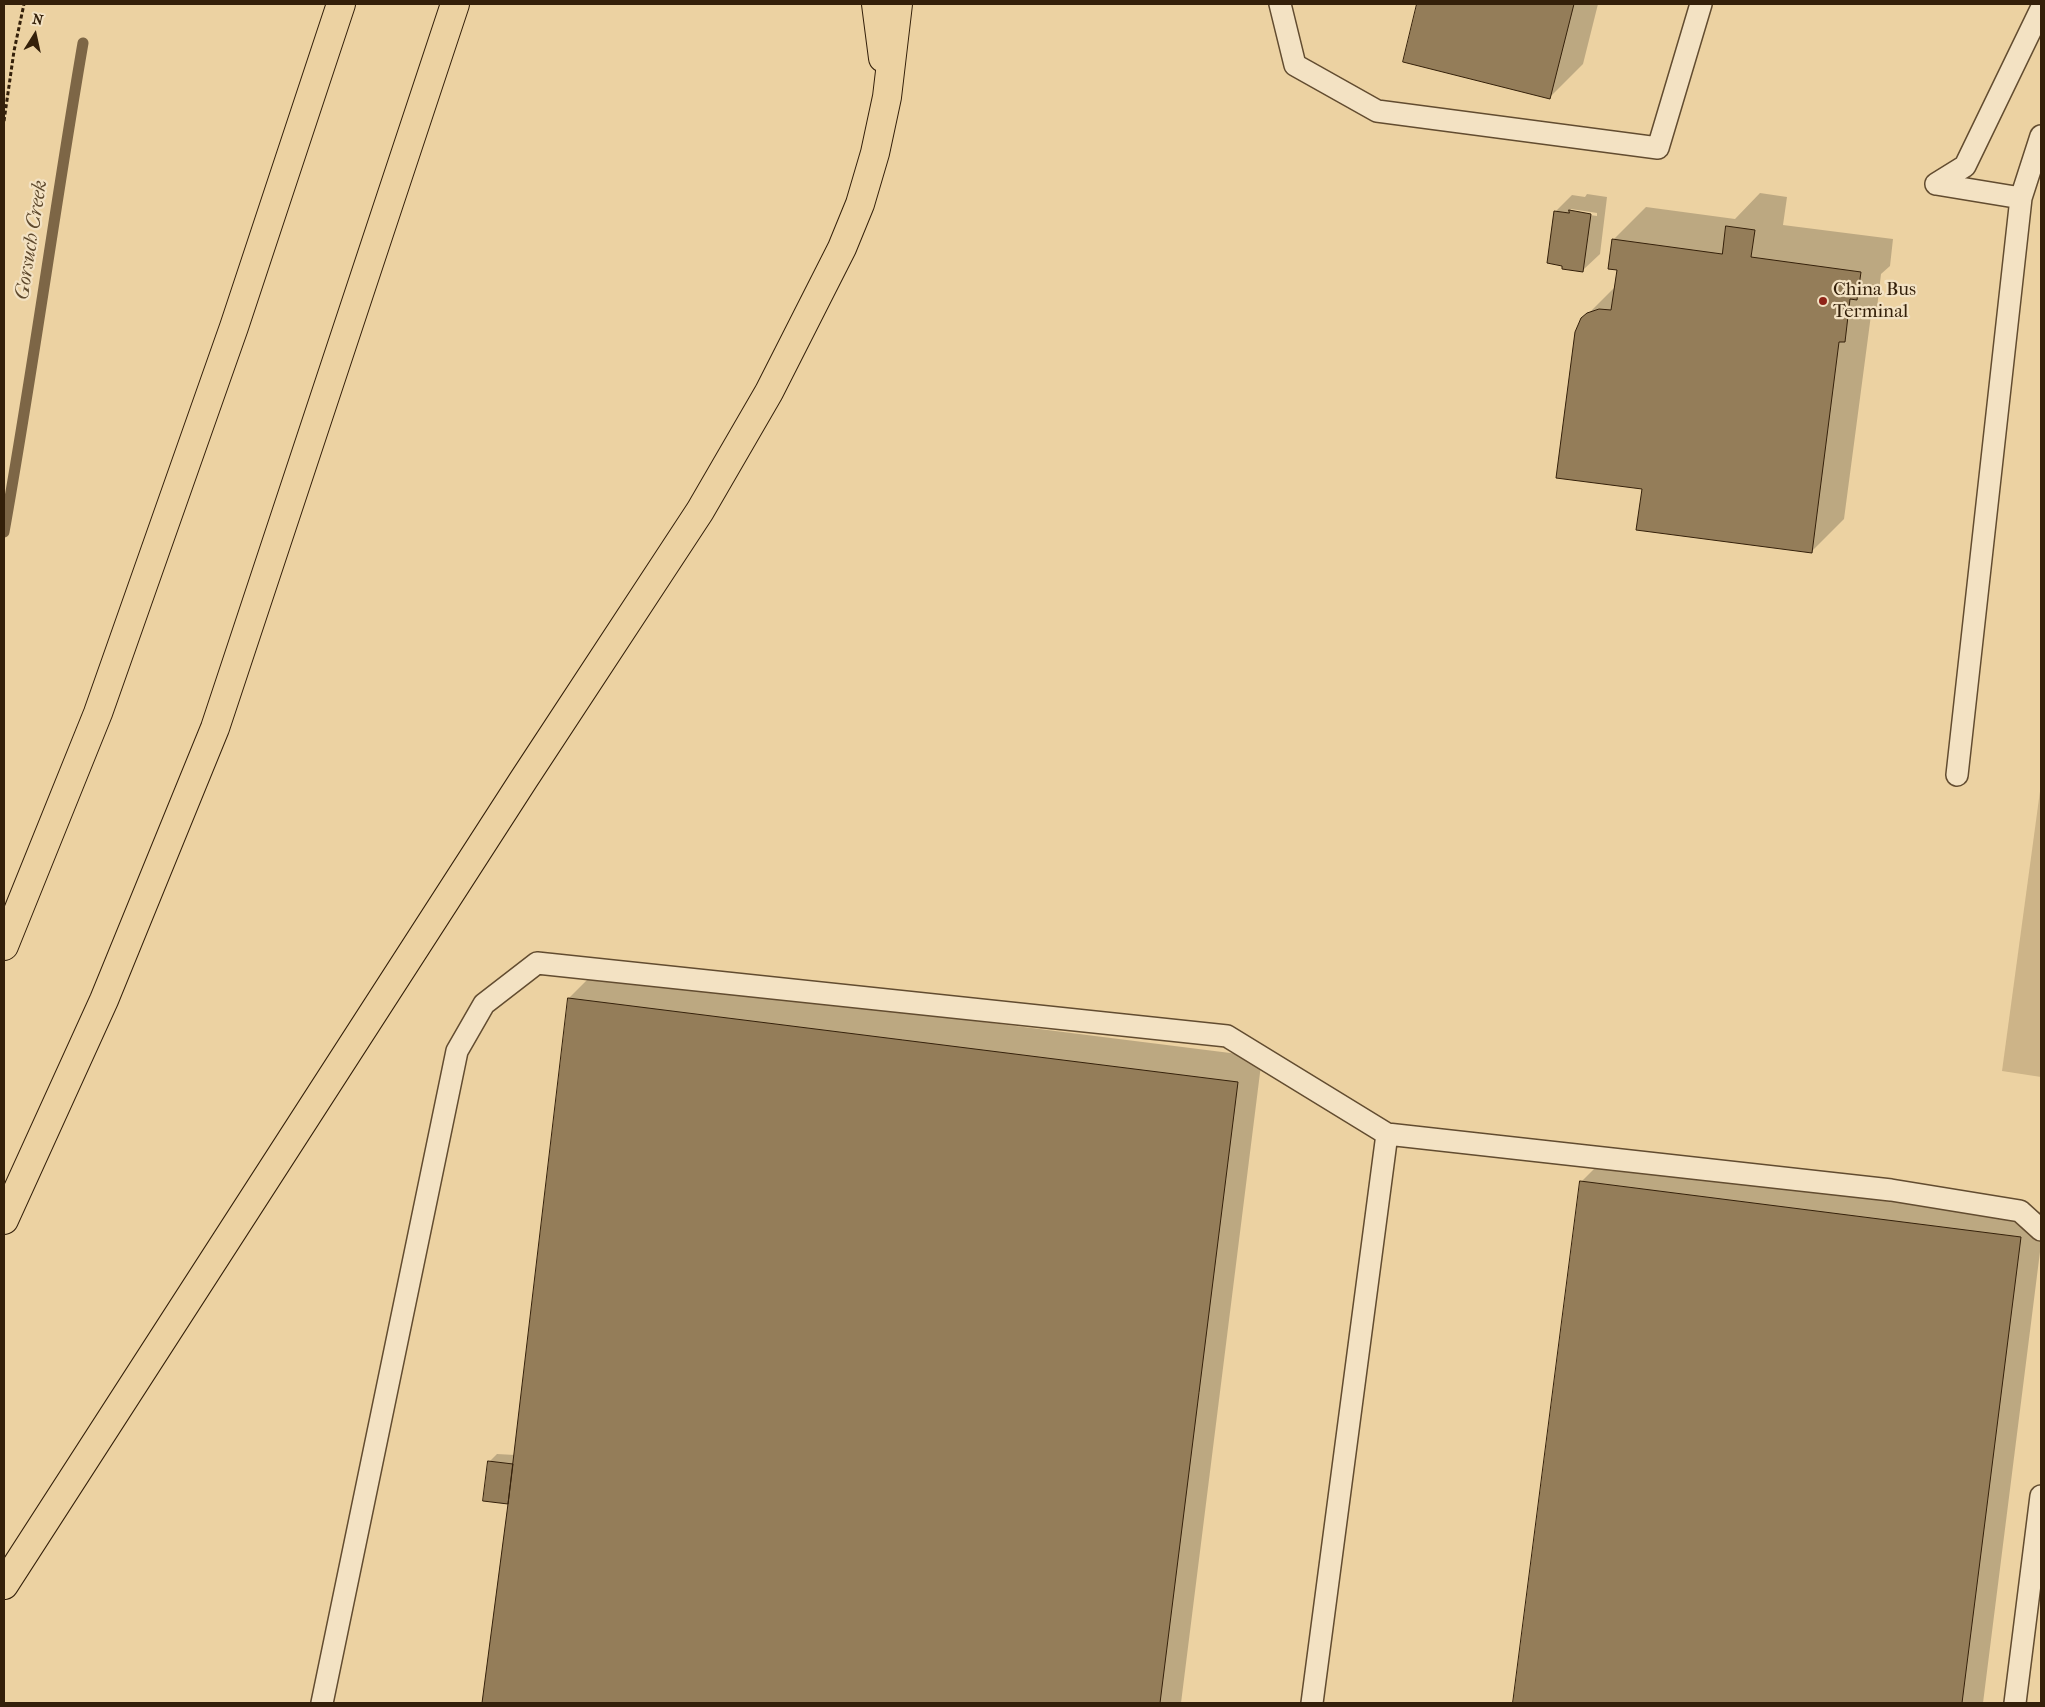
<!DOCTYPE html>
<style>
body{margin:0}
#map{position:relative;width:2045px;height:1707px;overflow:hidden;background:#ecd2a2;font-family:"IM FELL French Canon",serif}
canvas{display:block}
.frame{position:absolute;inset:0;border:5px solid #34200a;pointer-events:none}
.north{position:absolute;left:10px;top:10px;width:50px;height:50px;-webkit-text-stroke:4px #f3e2c3;paint-order:stroke;rotate:10deg;font-size:14px;font-weight:700;line-height:20px;text-align:center;color:#34200a}
.north::after{content:'';display:block;margin:auto;width:18px;height:22px;background:#34200a;clip-path:polygon(50% 0,100% 100%,50% 72%,0 100%)}
</style>
<div id="map">
<canvas width="2045" height="1707"></canvas>
<div class="frame"></div>
<div class="north">N</div>
</div>
<script>
const ctx = document.querySelector('canvas').getContext('2d');
ctx.lineJoin = 'round';
function fillPath(path, color) { ctx.fillStyle = color; ctx.fill(path, 'evenodd'); }
function stroke(path, color, width, dash) { ctx.strokeStyle = color; ctx.lineWidth = width; ctx.lineCap = dash ? 'butt' : 'round'; ctx.setLineDash(dash || []); ctx.stroke(path); }
function label(font, color, halo, rows, align = 'center') {
  ctx.font = font + ' "IM FELL French Canon",serif'; ctx.lineWidth = 4.5; ctx.setLineDash([]); ctx.textBaseline = 'middle'; ctx.strokeStyle = halo; ctx.fillStyle = color; for (const [text, x, y, turn = 0] of rows) {
    ctx.save(); ctx.translate(x, y); ctx.rotate((+turn || 0) * Math.PI / 180); ctx.textAlign = isNaN(turn) ? turn : align; if (halo) ctx.strokeText(text, 0, 0); ctx.fillText(text, 0, 0); ctx.restore();
  }
}
const green = new Path2D(`
 M2041,784V1077L2002,1071Z`);
const shadow = new Path2D(`
 M1418,4H1598L1583,64L1550,97L1404,61Z
 M1760,193L1787,197L1783,225L1893,239L1890,266L1881,274L1877,308L1871,315L1844,519L1811,552L1588,314L1616,286L1618,269L1613,240L1646,207L1735,219Z
 M1587,194L1607,197L1600,254L1583,270L1556,211L1572,195L1585,197ZM1571,209L1597,213V216L1569,212Z
 M594,973L1262,1057L1181,1703H483L510,1503L489,1462L497,1454L515,1455L569,998Z
 M1606,1157L2041,1212V1244L1983,1703H1515L1581,1182Z`);
const stream = new Path2D(`
 M4,532C33,370 55,206 83,43`);
const building = new Path2D(`
 M1417,4H1574L1550,99L1403,62Z
 M1569,210L1591,214L1583,272L1562,269V266L1547,263L1554,211L1569,213Z
 M1726,226L1755,230L1751,257L1861,272L1857,300L1850,299L1845,342H1839L1812,553L1636,530L1642,489L1556,478L1575,332L1581,318L1587,313L1599,309L1611,310L1617,270L1608,269L1612,239L1722,254Z
 M568,998L1238,1082L1160,1703H482L508,1504Z
 M1580,1181L2021,1237L1962,1703H1513Z
 M488,1461L513,1464L508,1504L483,1501Z`);
const path = new Path2D(`
 M4,121L14,51L24,4`);
const service = new Path2D(`
 M1280,4L1295,65L1377,111L1658,148L1701,4
 M1936,184L1965,166L2041,9
 M1936,184L2021,198
 M1957,775L2021,198L2041,136
 M1387,1134L1891,1190L2020,1211L2041,1230
 M322,1703L457,1051L484,1004L537,963L1227,1036L1387,1134L1312,1703
 M2015,1703L2041,1496`);
const motorway = new Path2D(`
 M876,4L883,58
 M4,946L98,713L234,327L341,4
 M4,1220L104,1000L215,728L455,4
 M4,1585L524,779L700,511L769,392L842,248L860,204L875,153L887,97L898,4`);
const markers = [
 [1823,301,5,"#8f2418"]
];
const poiNames = [
 ["China Bus",1833,290],
 ["Terminal",1833,312]
];
const waterNames = [
 ["Gorsuch Creek",32,240,-81]
];
fillPath(green, '#cdb488');
fillPath(shadow, '#0003');
stroke(stream, '#7d6646', 11);
fillPath(building, '#947d59');
stroke(building, '#34200a', 1);
stroke(service, '#624c30', 24);
stroke(motorway, '#34200a', 30);
stroke(path, '#34200a', 3, [4, 2.5]);
stroke(service, '#f3e2c3', 21);
stroke(motorway, '#ecd2a2', 28);
for (const [x, y, r, color] of markers) { const dot = new Path2D(); dot.arc(x, y, r, 0, 2 * Math.PI); ctx.fillStyle = color; ctx.fill(dot); stroke(dot, '#f3e2c3', 2); }
label('19px', '#34200a', '#f3e2c3', poiNames, 'left');
label('italic 20px', '#5e492d', '#f3e2c3', waterNames);
</script>
